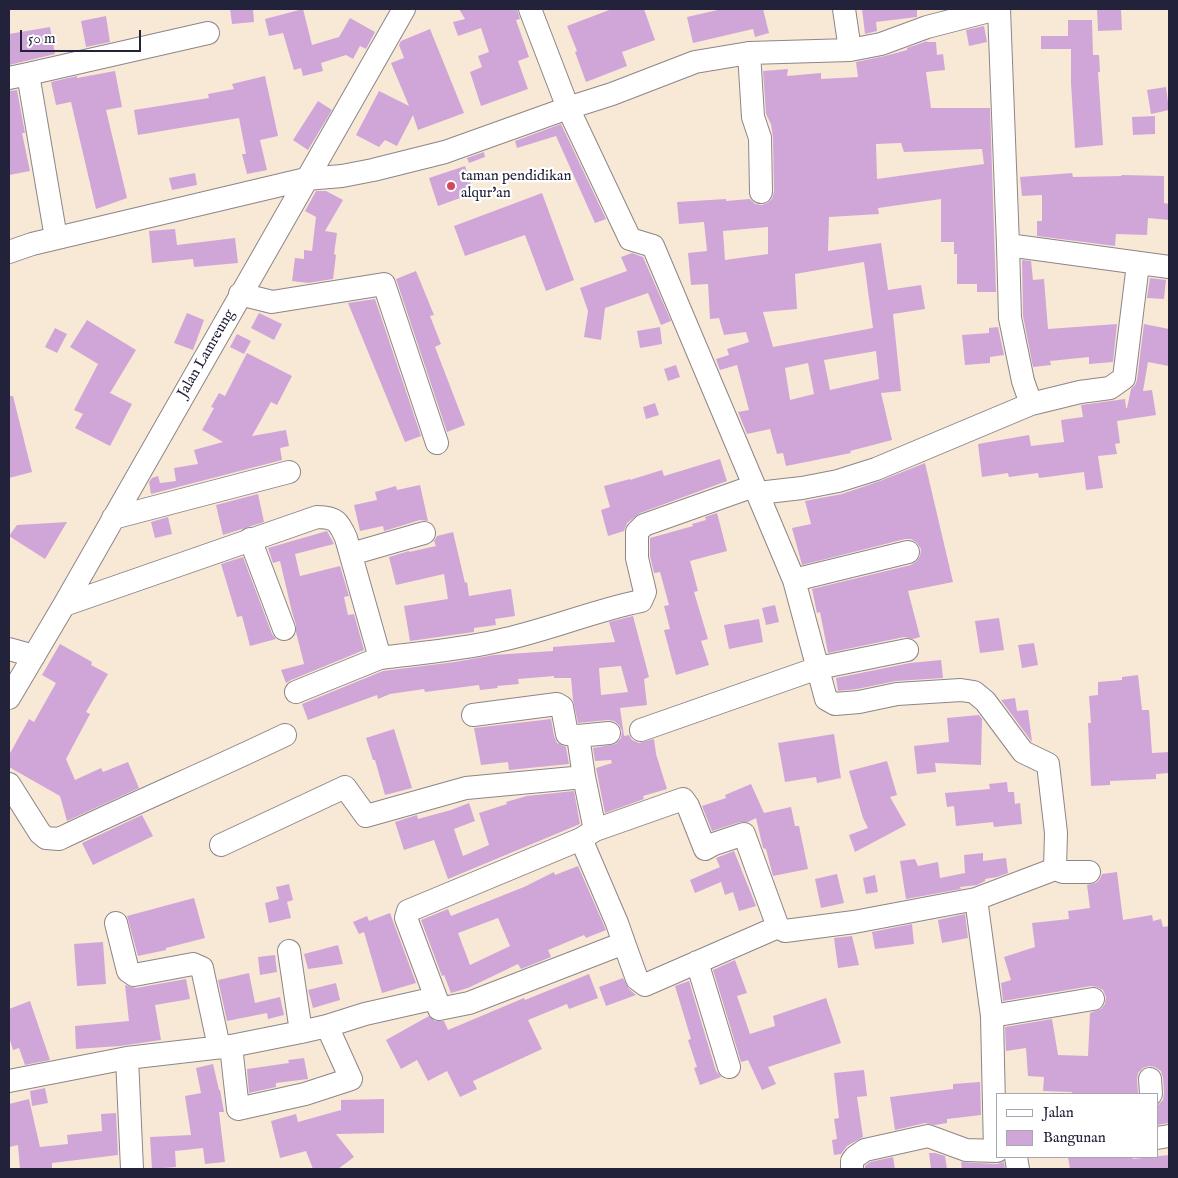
<!DOCTYPE html>
<style>
body{margin:0}
#map{position:relative;width:1178px;height:1178px;overflow:hidden;background:#f8e8d6;font-family:"IM FELL English",serif}
canvas{display:block}
.frame{position:absolute;inset:0;border:10px solid #22223b;pointer-events:none}
.legend{position:absolute;left:996px;top:1093px;width:162px;height:65px;box-sizing:border-box;background:#fff;border:1px solid #a7a7b1;margin:0;padding:6px 9px;list-style:none;font-size:15px;color:#22223b}
.legend li{display:flex;align-items:center;gap:10px;height:25px}
.legend b{width:25px;border:1px solid #a7a7b1}
.scale{position:absolute;left:20px;top:30px;width:121px;height:22px;box-sizing:border-box;border:2px solid #22223b;border-top:0;padding-left:6px;font-size:15px;line-height:18px;white-space:nowrap;color:#22223b;-webkit-text-stroke:4px #fff;paint-order:stroke}
</style>
<div id="map">
<canvas width="1178" height="1178"></canvas>
<div class="frame"></div>
<ul class="legend">
<li><b style="height:6px;background:#fff"></b>Jalan</li>
<li><b style="height:14px;background:#d0a6d9"></b>Bangunan</li>
</ul>
<div class="scale">50 m</div>
</div>
<script>
const ctx = document.querySelector('canvas').getContext('2d');
ctx.lineJoin = 'round';
function fillPath(path, color) { ctx.fillStyle = color; ctx.fill(path, 'evenodd'); }
function stroke(path, color, width, dash) { ctx.strokeStyle = color; ctx.lineWidth = width; ctx.lineCap = dash ? 'butt' : 'round'; ctx.setLineDash(dash || []); ctx.stroke(path); }
function label(font, color, halo, rows, align = 'center') {
  ctx.font = font + ' "IM FELL English",serif'; ctx.lineWidth = 4.5; ctx.setLineDash([]); ctx.textBaseline = 'middle'; ctx.strokeStyle = halo; ctx.fillStyle = color; for (const [text, x, y, turn = 0] of rows) {
    ctx.save(); ctx.translate(x, y); ctx.rotate((+turn || 0) * Math.PI / 180); ctx.textAlign = isNaN(turn) ? turn : align; if (halo) ctx.strokeText(text, 0, 0); ctx.fillText(text, 0, 0); ctx.restore();
  }
}
const building = new Path2D(`
 M230,9H253L254,22L232,24Z
 M303,9L312,45L339,37L350,18L375,32L366,49L360,46L353,59L346,55L321,63L323,71L303,76L301,68L294,70L283,33L269,36L265,19Z
 M459,9H517L520,19L516,20L529,57L518,61L528,89L481,106L470,72L482,67L478,56L489,52L481,28L458,36L453,22L465,19Z
 M612,9H644L655,40L622,52L627,66L586,82L575,52L577,51L567,26Z
 M722,9H763L769,33L755,37L753,29L693,43L687,17Z
 M862,9H917V17L876,22L877,31L865,34Z
 M1097,9H1121L1122,30L1098,31Z
 M106,16L110,42L86,47L81,21Z
 M1068,20H1092L1093,55H1099L1100,72H1098L1103,145L1075,148L1071,83V49H1041V36H1068Z
 M984,26L987,42L969,46L966,30Z
 M50,27L55,54L9,65V34Z
 M430,29L464,113L418,130L413,115L397,146L385,140L379,147L356,135L379,91L409,106L391,63L404,58L399,45L401,41Z
 M927,41V42H936L937,55L943,54L945,70L926,72L931,108H990L996,292H977V284H957V254H954V242H941V199L878,208L879,214L829,217L828,251L881,243L888,290L921,285L925,309L893,314L901,391L881,393L892,440L850,451L851,453L786,466L783,453L777,454L770,429L747,434L738,412L749,410L737,365L720,370L718,365L716,359L729,355L727,349L749,342L746,332L724,335L719,318L710,319L708,284L691,285L688,253L707,251L704,222L679,224L677,202L726,199V201L750,199L755,204L762,205L767,203L772,199L774,192L773,138L771,124L766,114L763,71L788,69L787,76L821,73V79L858,77L856,62L885,56L907,50V48ZM901,143L904,152L982,149L984,164L877,179L876,144ZM768,227V254L725,260L723,231ZM864,262L873,328L773,347L763,312L797,309L795,274ZM876,351L879,379L830,390L824,360ZM808,363L814,394L790,400L785,368Z
 M115,71L122,107L106,110L127,198L96,209L71,102L56,105L51,82L77,76V78Z
 M265,76L278,136L260,140L267,170L247,174L242,154H246L239,118L138,135L134,110L209,98L208,94L234,89L232,84Z
 M1166,87L1169,110L1151,114L1147,90Z
 M17,90L25,133H22L30,171L9,175V91Z
 M318,101L332,110L308,150L293,140Z
 M1155,116V134L1133,135L1132,117Z
 M561,124L606,219L595,223L556,136L517,148L515,141Z
 M484,152L485,157L469,163L467,158Z
 M465,166L474,193L438,206L429,178Z
 M195,173L197,185L172,190L169,178Z
 M1072,173L1073,177L1121,176L1122,175L1164,176V203L1169,204V220L1148,218L1147,235L1116,234L1115,246L1037,236V221H1042V195L1022,196L1020,177Z
 M316,191H326L343,200L325,231L337,233L334,254L336,255L333,279L308,283L292,281L295,258L304,259V250L312,251L316,217L305,211Z
 M542,193L574,280L546,291L525,235L465,256L454,226Z
 M175,229L177,245L235,238L238,263L194,267L193,259L152,263L149,231Z
 M632,253L643,257L671,321L661,325L648,293L605,308L601,340L584,337L588,311L580,288L627,271L621,257Z
 M1022,260L1031,261L1033,280L1044,279L1048,329L1117,324L1113,362L1089,364V357L1050,361L1051,365L1033,367L1023,316Z
 M416,271L434,315L430,316L441,344L435,347L465,425L447,432L396,279Z
 M1150,278L1166,280L1164,299L1147,298Z
 M375,299L421,436L405,442L348,303Z
 M187,313L204,320L193,350L174,343Z
 M259,313L282,324L274,340L251,328Z
 M87,320L136,350L110,393L132,404L110,446L75,428L83,414L74,410L98,364L70,347Z
 M1144,324L1169,329V366L1148,362L1143,391L1152,390L1156,415L1117,421L1120,443L1115,444L1117,454L1098,456L1103,488L1086,490L1084,472L1039,478L1038,473L1009,477L1008,473L982,477L978,444L1029,435L1031,446L1064,442L1061,420L1083,417L1081,405L1125,399L1126,408H1127L1131,389L1135,385L1137,380Z
 M660,327L662,344L640,348L637,331Z
 M998,327L1004,355L990,357V363L965,365L962,335L989,333V328Z
 M55,328L67,334L57,353L45,347Z
 M237,334L251,341L244,354L230,347Z
 M247,353L292,376L277,405L271,402L252,436L286,430L289,446L280,448L282,460L151,494L149,482L152,478L158,476L160,483L176,481L174,468L198,464L194,450L223,442L202,430L214,408L211,407L219,393L225,396Z
 M676,365L680,377L668,381L664,369Z
 M9,396H13L32,472L9,478Z
 M655,403L659,415L646,419L643,407Z
 M720,459L727,481L640,513L627,523L624,531L608,536L601,510L610,507L604,486L630,479V480L662,470L664,476Z
 M925,463L953,582L908,591L920,637L913,639L904,637L828,653L820,612L817,613L812,589L911,565L917,561L920,556L921,549L917,543L911,539H905L802,565L792,528L811,524L805,501L842,494L880,481Z
 M420,485L428,521L420,520L384,531L383,526L360,531L354,505L377,500L375,492L396,486L397,490Z
 M258,494L264,522L223,535L216,505Z
 M717,513L727,551L690,561L698,591L694,592L708,639L701,641L709,665L676,675L664,630L670,629L664,606L669,605L660,572L654,573L650,556V538L693,526L692,524L706,520L705,517Z
 M168,517L172,534L155,538L151,522Z
 M67,522L45,559L9,536L17,525Z
 M327,531L334,544L295,554L300,576L340,566L349,596L344,597L348,615L354,614L364,650L291,680L286,683L281,670L304,664L296,632V625L292,612L280,561L273,563L268,548Z
 M453,532L465,583L467,582L469,596L511,589L515,616L495,619L496,625L474,628V632L410,641L404,606L448,599L444,574L396,585L389,557L409,551V552L436,546L434,541L437,536Z
 M243,557L272,634L276,639L250,646L242,616L237,617L221,564Z
 M775,605L779,622L766,625L762,608Z
 M633,616L649,677L644,679L647,705L620,708L624,736L629,735L632,740L639,743L654,739L656,754L667,789L643,796L644,799L605,813L596,768L612,763L611,760L595,761L593,748L616,744L621,738L622,731L619,725L614,721L608,720L578,723L573,700L571,678H554V676L518,679L519,684L497,686L498,688L480,690L479,685L425,692L424,689L390,694L378,699L377,695L308,720L302,704L383,671L455,662L494,655L553,651V647L615,642L609,622ZM621,666L628,692L601,695L599,668Z
 M999,618L1004,650L980,653L975,621Z
 M759,619L763,642L729,649L724,625Z
 M1034,643L1038,665L1022,668L1018,645Z
 M60,644L92,662L91,665L108,674L86,712L90,714L66,759L75,780L101,768L103,772L128,762L139,788L67,821L60,796L9,767V755L29,719L34,722L56,683L42,675Z
 M941,660L943,678L896,681L857,689L838,691L836,678L910,663Z
 M1138,675L1142,710H1149L1152,753L1169,752V773L1156,774V779L1110,781V785L1091,786L1088,723H1091L1089,696L1098,695V682L1122,680V677Z
 M1015,698L1017,711L1028,710L1032,742L1001,700Z
 M979,715L982,719L981,765L935,763L936,772L917,774L914,746L949,742L947,718Z
 M551,719L554,736L557,743L566,747L569,764L509,770L508,762L481,765L474,728Z
 M394,729L412,788L385,795L375,760H373L366,738Z
 M834,734L841,778L817,783L816,777L785,782L778,743Z
 M887,761L897,795L890,797L906,825L855,852L849,835L868,828L863,818L849,771Z
 M1007,782L1008,792H1014L1015,804L1020,803L1022,824L994,827L993,822L956,826L954,806L947,807L945,793L990,789L989,784Z
 M751,784L764,813L791,807L795,826H799L808,869L773,876L766,849L763,848L756,818L748,822H740L712,831L702,806L726,798L725,795Z
 M574,791L580,824L448,879L434,840L404,850L395,822L417,815L418,819L451,810L469,803L475,821L454,829L463,856L489,845L479,813L507,804L506,802L527,796Z
 M142,815L153,836L93,865L82,843Z
 M734,851L756,906L739,911L733,892L725,895L721,882L695,893L690,880L720,867L716,858Z
 M983,853V861L1006,858L1008,873L997,877L985,879V881L977,885L960,887L961,889L906,899L900,861L915,859L918,866L938,862L940,878L965,873L964,855Z
 M578,866L606,930L586,938L584,935L548,950L551,957L521,969L518,964L468,988L451,993L444,975L442,976L421,920L448,909L451,916L524,887L554,872L555,875ZM498,918L510,946L470,965L458,933Z
 M1117,872L1123,920L1152,915L1153,921L1161,919L1163,927L1169,926V1123L1157,1125V1106L1163,1100L1164,1093L1163,1078L1161,1071L1155,1067L1149,1066L1143,1068L1138,1073L1137,1080L1138,1094H1072V1092L1043,1091L1044,1077L1028,1076L1026,1048L1006,1051L1005,1027L1052,1019L1058,1055L1088,1056L1090,1013L1101,1009L1105,1004L1106,997L1103,990L1097,987L1091,986L1003,1001L1001,983L1011,980L1004,957L1035,947L1032,923L1069,919L1068,911L1090,908L1087,885L1096,883L1100,879L1102,874Z
 M837,874L844,903L821,908L815,879Z
 M875,875L878,892L866,894L863,878Z
 M289,884L293,900L287,902L291,918L269,923L265,903L279,899L276,887Z
 M194,898L205,938L166,948V950L138,956L127,916Z
 M390,913L416,983L382,993L364,932L359,934L353,922L367,916L369,921Z
 M965,914L968,938L942,943L938,920Z
 M912,924L914,944L875,949L872,932Z
 M852,936L859,965L838,968L834,938Z
 M103,942L106,984L77,986L74,944Z
 M338,945L343,964L308,969L304,954Z
 M275,955L277,972L260,975L258,957Z
 M735,960L747,993L737,996L750,1034L775,1026L773,1016L826,998L841,1043L768,1067L776,1084L762,1090L748,1060L741,1062L713,970Z
 M249,973L255,1003L280,997L284,1015L268,1019L267,1013L227,1021L218,980Z
 M589,974L598,998L569,1009L567,1004L528,1020L542,1049L473,1081L477,1089L460,1097L447,1071L428,1081L417,1060L401,1069L386,1040L429,1016L435,1021H444L448,1030L524,998L525,1000Z
 M623,978L629,989L636,995L606,1006L599,987Z
 M186,979L190,999L155,1005L161,1040L120,1046L76,1049L75,1026L129,1021L125,985L136,988Z
 M689,981L716,1071L721,1077L700,1085L694,1068L697,1067L688,1040L691,1039L675,986Z
 M336,983L340,1000L313,1008L308,990Z
 M30,1001L50,1060L25,1065L19,1048L13,1050L9,1037V1009Z
 M304,1058L308,1079L276,1083V1087L249,1093L247,1069L289,1063L288,1060Z
 M213,1064L219,1090H220L224,1112H219L225,1162L205,1164L203,1148L175,1151L176,1167L152,1169L150,1137L191,1135L185,1096L201,1093L196,1068Z
 M864,1070L867,1096L857,1097L863,1137L847,1146L841,1154L834,1155L832,1140L837,1139L834,1119L839,1118L834,1073Z
 M980,1082L981,1115L947,1119V1123L935,1125L925,1123L895,1130L890,1097L953,1089V1084Z
 M45,1088L48,1103L32,1106L30,1091Z
 M29,1099L40,1147L68,1144L67,1135L102,1131L101,1114L116,1113L118,1155L52,1163V1169H20L18,1145L9,1147V1104Z
 M384,1099V1133L336,1134L354,1157L338,1169H313L306,1151L280,1158L271,1121L296,1114L298,1122L341,1110V1100Z
 M929,1153H935L945,1156L947,1169H931Z
 M1169,1155V1169H1070L1068,1157H1132L1133,1159Z
 M893,1157L895,1169H865V1166L870,1162Z
 M961,1162L997,1164L1004,1162L1005,1169H962Z`);
const minor = new Path2D(`
 M844,9L850,50
 M999,9L1008,245L1169,267
 M749,53L753,117L760,138L761,192
 M28,74L208,33
 M9,78L28,74L56,238
 M1008,245L1010,318L1023,381L1031,404
 M9,252L32,244L306,179L342,176L373,170L445,152L568,108L612,94L695,62L749,53L850,50L881,44L927,27L997,9
 M240,294L272,302L384,284L437,443
 M758,493L802,488L838,481L876,469L1031,404L1080,392L1110,388L1124,378L1138,264
 M113,518L289,472
 M250,539L284,629
 M351,554L424,533
 M794,580L908,552
 M64,605L317,517C336,517 339,522 346,538L380,658L296,692
 M9,649L34,656
 M380,658C419,653 459,650 497,641C546,631 592,611 641,601L645,592L637,558V532L644,525L754,486
 M9,698L64,605L404,9
 M473,715L557,704L562,707L567,734L578,736L609,733
 M641,730L818,668L907,650
 M578,736L584,777L595,830
 M9,784L40,833L46,838L59,839C134,803 210,771 285,735
 M221,845L345,787L366,816L466,788L584,777
 M1055,869L1063,872H1089
 M976,899L992,1016L995,1151
 M116,923L128,971L134,975L193,964L202,968L219,1047
 M624,943L637,979L645,985L778,927
 M289,951L301,1032
 M697,962L729,1067
 M436,998L439,1009L469,1003L624,943L617,923L581,839
 M992,1016L1093,999
 M231,1046L238,1109L305,1094L351,1079L327,1026
 M127,1058L132,1169
 M1150,1079L1151,1094
 M9,1081L127,1058L231,1046L301,1032L327,1026L365,1014L436,998L406,918L408,911L581,839L595,830L683,799L688,806L705,849L714,844L744,834L778,927L785,931L854,922L976,899L1055,869L1056,833L1048,764L1023,752L985,701L974,692L961,690L897,694L859,702L835,704L826,699L794,580L653,246L630,239L568,108L530,9
 M1157,1138L1169,1136
 M1016,1157L1018,1169
 M852,1169V1161L855,1157L865,1150L928,1136L966,1150L997,1151`);
const markers = [
 [451,186,5,"#d1495b"]
];
const poiNames = [
 ["taman pendidikan",461,177],
 ["alqur'an",461,194]
];
const streetNames = [
 ["Jalan Lamreung",207,354,-60]
];
fillPath(building, '#d0a6d9');
stroke(minor, '#8d8588', 24);
stroke(minor, '#fff', 22);
for (const [x, y, r, color] of markers) { const dot = new Path2D(); dot.arc(x, y, r, 0, 2 * Math.PI); ctx.fillStyle = color; ctx.fill(dot); stroke(dot, '#fff', 2); }
label('15px', '#22223b', '#fff', poiNames, 'left');
label('15px', '#22223b', '#fff', streetNames);
</script>
